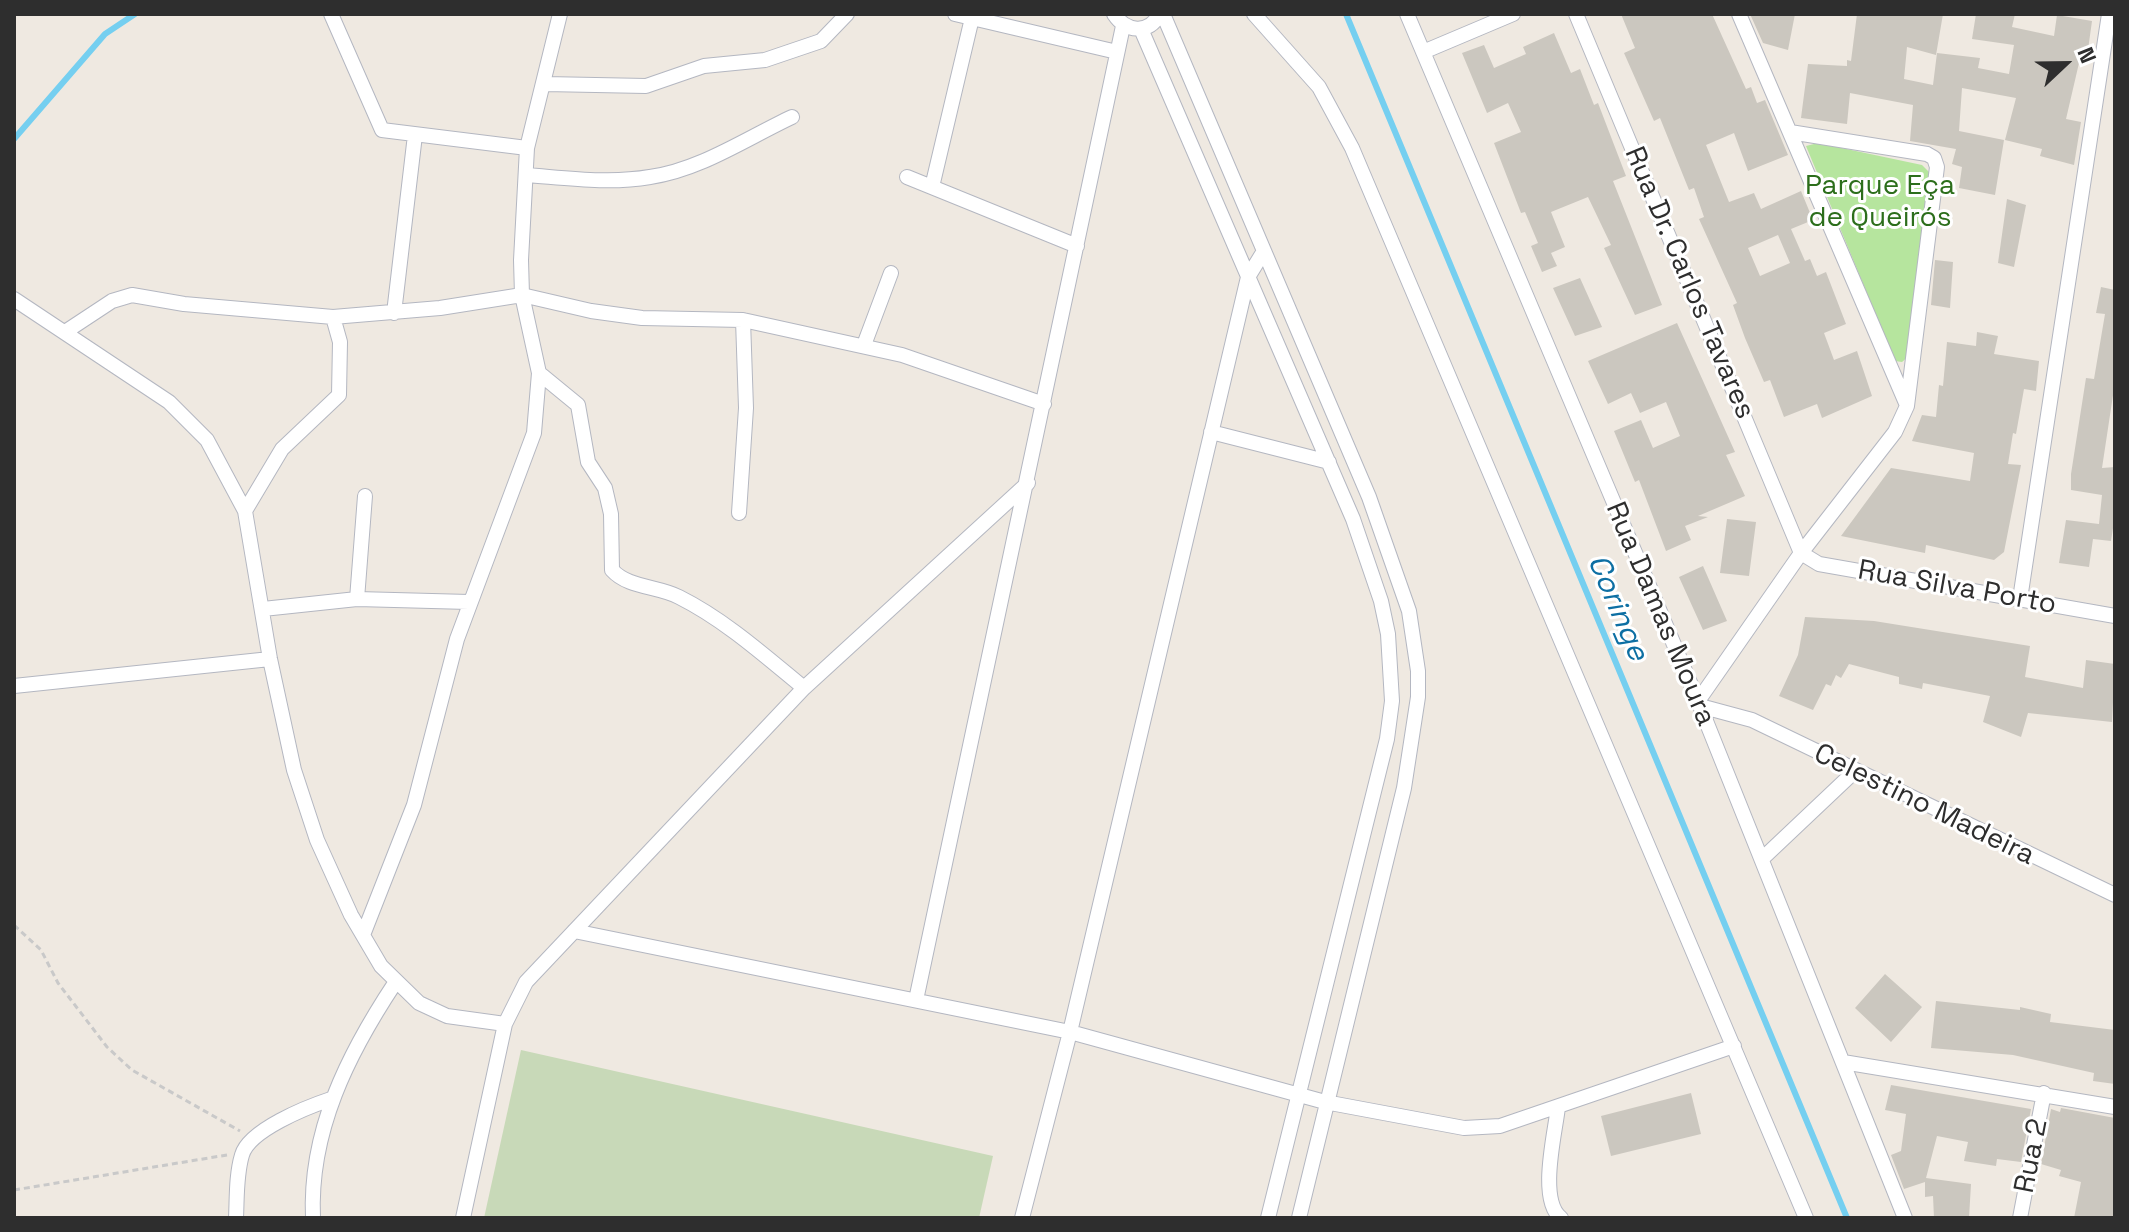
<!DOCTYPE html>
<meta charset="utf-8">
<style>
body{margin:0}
#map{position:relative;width:2129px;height:1232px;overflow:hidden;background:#efe9e1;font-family:"Space Grotesk",sans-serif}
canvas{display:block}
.frame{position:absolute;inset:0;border:16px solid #2e2e2e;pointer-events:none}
.north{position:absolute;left:2025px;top:24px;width:80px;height:80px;-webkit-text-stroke:6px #fff;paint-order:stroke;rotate:68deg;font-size:22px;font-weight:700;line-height:32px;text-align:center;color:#2e2e2e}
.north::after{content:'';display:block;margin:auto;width:28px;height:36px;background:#2e2e2e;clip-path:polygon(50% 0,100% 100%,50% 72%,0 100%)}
</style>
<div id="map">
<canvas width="2129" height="1232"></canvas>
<div class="frame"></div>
<div class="north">N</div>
</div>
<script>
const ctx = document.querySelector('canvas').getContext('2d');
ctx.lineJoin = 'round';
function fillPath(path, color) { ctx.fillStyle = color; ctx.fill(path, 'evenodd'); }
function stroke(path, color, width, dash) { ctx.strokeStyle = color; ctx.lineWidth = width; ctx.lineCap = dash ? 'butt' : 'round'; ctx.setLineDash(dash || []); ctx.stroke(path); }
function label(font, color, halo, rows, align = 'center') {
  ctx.font = font + ' "Space Grotesk",sans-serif'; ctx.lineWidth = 6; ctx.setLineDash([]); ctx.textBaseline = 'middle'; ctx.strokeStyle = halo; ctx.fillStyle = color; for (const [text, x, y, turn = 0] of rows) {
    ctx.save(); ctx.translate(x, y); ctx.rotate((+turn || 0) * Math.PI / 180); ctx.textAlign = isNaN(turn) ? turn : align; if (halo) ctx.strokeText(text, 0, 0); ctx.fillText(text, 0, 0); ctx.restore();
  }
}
const green = new Path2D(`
 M1818,143L1922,165L1930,173L1909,356L1902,362L1895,361L1806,146Z`);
const cemetery = new Path2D(`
 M521,1050L993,1156L979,1218H484Z`);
const stream = new Path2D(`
 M1346,14L1847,1218
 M14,139L105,34L135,14`);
const building = new Path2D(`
 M1621,14H1712L1746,89L1751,87L1757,103L1765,100L1788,155L1748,171L1734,133L1706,145L1729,202L1754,193L1761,209L1801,191L1813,220L1791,229L1805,261L1810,259L1817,276L1826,272L1846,324L1824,333L1834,360L1857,351L1872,396L1822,418L1817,404L1784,417L1770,380L1764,382L1745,338L1733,305L1737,303L1699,219L1704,217L1694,188L1689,190L1660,118L1654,121L1624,53L1635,48ZM1778,235L1790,263L1760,276L1748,248Z
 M1750,14H1795L1788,50L1763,43Z
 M1857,14H1943L1936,55L1907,47L1904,79L1933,85L1937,53L1980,58L1978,68L2009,74L2014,45L1972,39L1976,14H2015L2012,27L2054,36L2057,15L2092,21L2086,64L2079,63L2066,119L2081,122L2074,165L2040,156L2042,149L2005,140L2016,98L1962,88L1959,131L2004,140L1995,195L1959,188L1962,167L1952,164L1956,149L1910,141L1913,105L1850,93L1847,124L1801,118L1808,64L1847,66V60L1851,61Z
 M1554,33L1571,73L1580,69L1594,105L1598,103L1626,176L1613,181L1662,305L1635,315L1604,248L1611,245L1588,197L1551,212L1565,247L1551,253L1557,266L1542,272L1531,246L1538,243L1525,212L1521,213L1494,143L1521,132L1508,103L1487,113L1462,53L1484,45L1494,68L1526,54L1523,47Z
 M2007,199L2026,205L2014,267L1998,263Z
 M1935,260L1953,262L1950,308L1931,305Z
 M1580,278L1602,327L1575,336L1553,288Z
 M2101,287L2115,290V382L2102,468L2115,467V515L2111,541L2093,539L2089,567L2059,563L2066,520L2099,524L2102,495L2071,490V474L2086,378L2094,379L2105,314L2096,313Z
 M1677,323L1735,452L1726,455L1745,496L1698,516L1708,517L1685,526L1691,540L1666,551L1639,480L1635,482L1614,431L1641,420L1653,448L1680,436L1666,402L1640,413L1631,393L1608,404L1588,361Z
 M1977,332L1998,336L1994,354L2039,361L2036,391L2024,389L2016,434L2013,433L2008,464L2021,465L2004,552L1994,560L1926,545L1925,553L1841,536L1891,468L1970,481L1974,453L1912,441L1922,415L1936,417L1939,385L1943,386L1947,342L1976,346Z
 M1727,519L1756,522L1749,576L1720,573Z
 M1703,566L1727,621L1703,630L1679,577Z
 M1805,617L1874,621L2030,646L2025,677L2083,688L2086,660L2115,664L2112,722L2028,713L2021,737L1983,722L1990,696L1923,683L1922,689L1899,684V677L1849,664L1841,678L1836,675L1831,686L1826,684L1813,710L1779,696L1798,655Z
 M1885,974L1922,1007L1891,1042L1855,1008Z
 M1936,1001L2020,1010V1007L2051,1014L2050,1022L2115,1030V1084L2093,1081L2094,1073L2013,1055L1931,1048Z
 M1891,1085L2031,1109L2021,1162L1997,1159L1996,1166L1964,1161L1968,1142L1937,1136L1926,1178L1971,1184L1969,1218H1934L1933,1196L1925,1197V1182L1904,1189L1891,1155L1901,1151L1906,1114L1885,1110Z
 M1691,1093L1701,1134L1611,1156L1601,1116Z
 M2061,1108L2115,1118V1218H2074L2081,1182L2059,1176L2061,1170L2041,1164L2051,1109L2060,1112Z`);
const path = new Path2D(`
 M14,925L41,950L58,983L107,1047L132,1070L240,1131
 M14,1190L227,1155`);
const street = new Path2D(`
 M331,14L382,130L527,148
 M955,14L1117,52
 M1114,14C1126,32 1148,35 1160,14
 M1163,14L1369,497L1409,611L1418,671V697L1404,788L1299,1218
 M1254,14L1319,87L1352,148L1806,1218
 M1407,14L1700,706L1905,1218
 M1576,14L1801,553L1819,564L2115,616
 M1739,14L1906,403
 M1141,29L1353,519L1381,601L1388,634L1392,701L1387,739L1268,1218
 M1423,52L1513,14
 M545,84L646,86L704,66L765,60L821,41L847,14
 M526,175C567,178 609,184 650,177C700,170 747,138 792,117
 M907,177L1077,246
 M932,187L972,18
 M14,299L169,402L207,440L245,511L270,659L294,770L317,840L351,915L381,966L419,1003L447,1016L505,1024
 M394,313L415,135
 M65,332L112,301L132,295L184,304L333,317
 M864,345L891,273
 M539,373L578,405L588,462L605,488L611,514L612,570C628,588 658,586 679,597C725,620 765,656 804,688
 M1211,432L1329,462
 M245,511L282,449L339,395L340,342L333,317L440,308L522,295L591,311L642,318L743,320L902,355L1044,404
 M739,513L746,408L743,320
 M357,599L365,496
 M2020,599L2109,14
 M263,609L357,599L469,602
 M14,686L270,659
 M1698,701L1801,553L1895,432L1907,406L1937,167L1934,158L1927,154L1790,132
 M1700,706L1752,720L2115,895
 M1763,858L1854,772
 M574,931L1070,1032L1325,1102L1464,1128L1500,1126L1734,1046
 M363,935L414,805L457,639L534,433L539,373L522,295L521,260L527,148L560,14
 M916,1000L1123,26
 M1843,1062L2115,1107
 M1558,1107C1555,1134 1538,1200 1561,1218
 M236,1218C237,1198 236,1175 242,1155C249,1130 307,1107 331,1099
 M313,1218C309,1131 348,1054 395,983
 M463,1218L505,1024L526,982L804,688L1028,483
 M1022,1218L1070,1032L1248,277L1264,251
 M2020,1218L2044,1093`);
const parkNames = [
 ["Parque Eça",1880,186],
 ["de Queirós",1880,218]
];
const streetNames = [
 ["Rua Dr. Carlos Tavares",1689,283,67],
 ["Rua Silva Porto",1957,588,10],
 ["Rua Damas Moura",1660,614,67],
 ["Celestino Madeira",1924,805,26],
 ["Rua 2",2032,1156,-79]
];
const waterNames = [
 ["Coringe",1617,608,67]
];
fillPath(green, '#b6e59e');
fillPath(cemetery, '#c8d9b8');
stroke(stream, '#75cff0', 6);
fillPath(building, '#cbc7bf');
stroke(street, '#b4b7c1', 16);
stroke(path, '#c9c9c9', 3, [6, 4]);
stroke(street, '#fff', 14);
label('28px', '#2c6e1b', '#fff', parkNames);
label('28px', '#2e2e2e', '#fff', streetNames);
label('italic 30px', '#0d6fa3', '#fff', waterNames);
</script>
